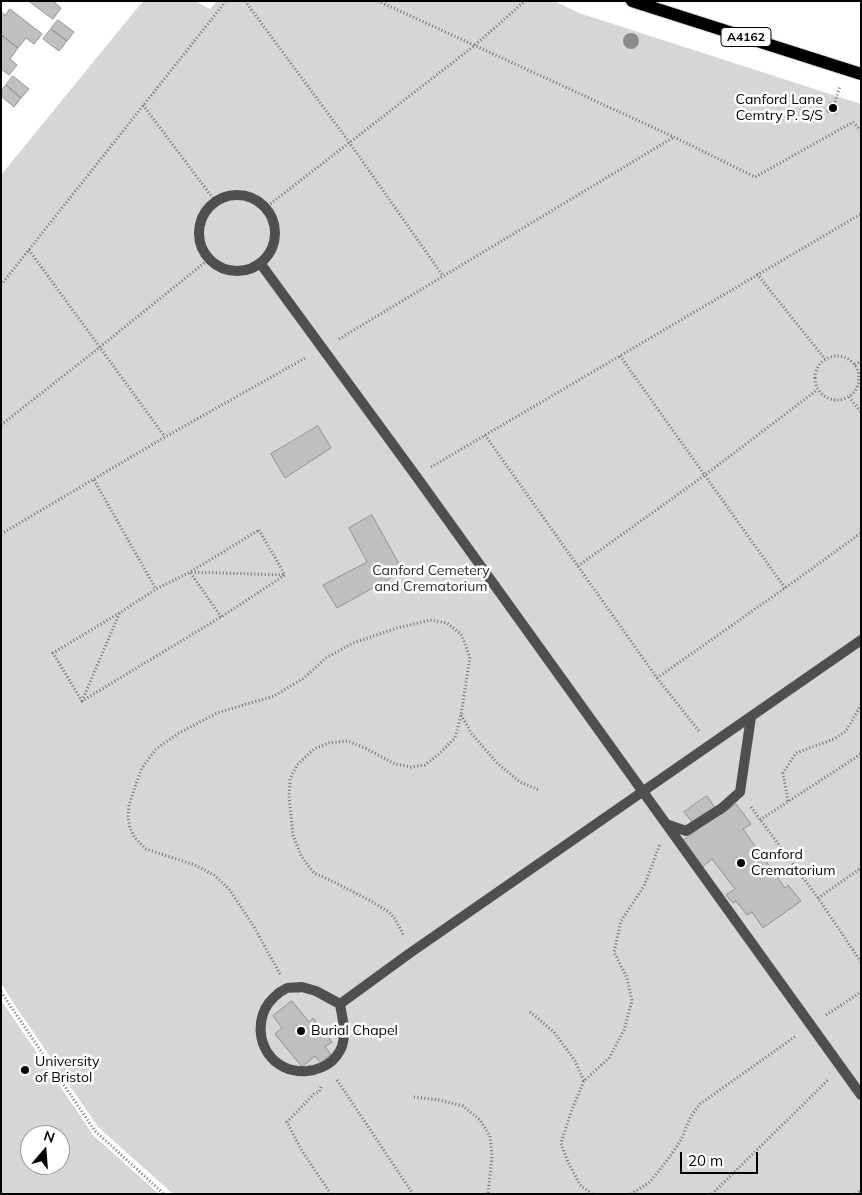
<!DOCTYPE html>
<style>
body{margin:0}
#map{position:relative;width:862px;height:1195px;overflow:hidden;background:#fff;font-family:Mulish,sans-serif}
canvas{display:block}
.frame{position:absolute;inset:0;border:2px solid #000;pointer-events:none}
.north{position:absolute;left:20px;top:1125px;width:50px;height:50px;box-sizing:border-box;background:#fff;border:1px solid #999;border-radius:50%;rotate:18deg;font-size:14px;font-weight:700;line-height:20px;text-align:center;color:#000}
.north::after{content:'';display:block;margin:auto;width:18px;height:22px;background:#000;clip-path:polygon(50% 0,100% 100%,50% 72%,0 100%)}
.scale{position:absolute;left:680px;top:1152px;width:78px;height:22px;box-sizing:border-box;border:2px solid #000;border-top:0;padding-left:6px;font-size:15px;line-height:18px;white-space:nowrap;color:#000;-webkit-text-stroke:4px #fff;paint-order:stroke}
</style>
<div id="map">
<canvas width="862" height="1195"></canvas>
<div class="frame"></div>
<div class="north">N</div>
<div class="scale">20 m</div>
</div>
<script>
const ctx = document.querySelector('canvas').getContext('2d');
ctx.lineJoin = 'round';
function fillPath(path, color) { ctx.fillStyle = color; ctx.fill(path, 'evenodd'); }
function stroke(path, color, width, dash) { ctx.strokeStyle = color; ctx.lineWidth = width; ctx.lineCap = dash ? 'butt' : 'round'; ctx.setLineDash(dash || []); ctx.stroke(path); }
function label(font, color, halo, rows, align = 'center') {
  ctx.font = font + ' Mulish,sans-serif'; ctx.lineWidth = 5; ctx.setLineDash([]); ctx.textBaseline = 'middle'; ctx.strokeStyle = halo; ctx.fillStyle = color; for (const [text, x, y, turn = 0] of rows) {
    ctx.save(); ctx.translate(x, y); ctx.rotate((+turn || 0) * Math.PI / 180); ctx.textAlign = isNaN(turn) ? turn : align; if (halo) ctx.strokeText(text, 0, 0); ctx.fillText(text, 0, 0); ctx.restore();
  }
}
const green = new Path2D(`
 M143,1H195L210,9L217,1H554L579,13L861,104V1194H173L98,1127L12,1001L1,983V175Z
 M1,1000L94,1136L159,1194H1ZM30,1135H60V1165H30Z`);
const building = new Path2D(`
 M29,1H56L55,3L61,8L53,19Z
 M10,9L42,34L34,44L26,38L18,48L1,35V12L5,15Z
 M58,20L74,32L67,41L51,29Z
 M51,29L67,41L59,51L43,39Z
 M1,35L18,48L10,59L17,65L9,75L1,69Z
 M13,76L29,89L21,98L6,85Z
 M6,85L21,98L14,107L1,96V91Z
 M830,102L838,105L836,114L827,112Z
 M318,426L331,448L285,478L271,454Z
 M372,515L403,571L337,608L323,585L367,562L349,528Z
 M707,796L720,815L736,804L751,824L743,829L785,888L788,885L801,901L763,928L752,912L747,915L736,901L733,903L726,895L735,889L712,859L701,868L682,841L698,829L684,812Z
 M292,1001L309,1022L313,1018L332,1042L325,1047L331,1054L321,1063L315,1056L302,1067L275,1034L282,1028L273,1016Z`);
const path = new Path2D(`
 M245,1L349,142L443,276
 M378,1L674,137L755,177L853,122L861,131
 M835,102L840,86
 M143,105L215,201
 M265,208L474,46L525,1
 M29,250L165,437
 M757,274L825,359
 M1,285L226,1
 M339,339L674,137
 M815 378a22 22 0 1 1 44 0a22 22 0 1 1-44 0Z
 M620,356L785,588
 M855,365L861,361
 M849,397L861,412
 M1,425L100,347L209,259
 M485,435L657,678L699,731
 M431,467L861,214
 M94,480L156,589
 M259,530L285,575L221,617L82,701L53,653L121,612L156,589L190,572Z
 M1,534L165,437L307,357
 M578,566L705,475L817,390
 M221,617L190,572L284,575
 M657,678L785,588L861,533
 M82,701L120,612
 M461,715L472,734L497,763L520,782L539,790
 M788,801L783,773L796,753L834,739L846,731L861,705
 M751,807L818,898L861,962
 M760,820L861,754
 M818,898L861,868
 M280,974L253,925L229,889L214,875L195,865L146,849L135,838L130,828L128,818L129,805L137,781L142,768L156,749L179,733L217,713L274,696L304,678L326,658L353,643L397,628L430,620L447,623L461,634L470,657L461,715L455,738L439,754L425,765L411,767L395,764L367,749L348,741L329,743L314,749L297,765L290,779L289,797L293,835L301,856L314,873L334,882L369,900L389,912L395,919L404,936
 M1,992L95,1131L164,1194
 M530,1012L554,1032L575,1061L584,1081
 M826,1015L861,992
 M337,1080L413,1194
 M321,1087L319,1092L314,1094L287,1122L302,1151L331,1194
 M414,1097L439,1100L463,1106L480,1120L490,1136L492,1156L488,1194
 M592,1194L580,1185L568,1162L561,1143L572,1109L584,1081L609,1058L624,1030L632,1001L627,978L614,952L621,921L644,886L660,844
 M631,1194L650,1182L668,1159L681,1140L691,1116L700,1104L796,1036
 M712,1194L829,1079
 M856,1194L861,1190`);
const service = new Path2D(`
 M199 233a38 38 0 1 1 76 0a38 38 0 1 1-76 0Z
 M260,263L416,476L861,1095
 M666,824L686,831L722,808L740,792L751,717
 M302,987L316,991L340,1004C342,1017 346,1030 343,1042C342,1050 337,1056 332,1061C325,1067 316,1070 307,1071C272,1074 251,1040 265,1009C269,1001 278,992 287,988C291,987 297,988 302,987Z
 M340,1004L410,953L861,640`);
const primary = new Path2D(`
 M632,1L861,74`);
const trees = [
 [631,41]
];
const markers = [
 [833,108,5,"#000"],
 [741,863,5,"#000"],
 [301,1031,5,"#000"],
 [25,1070,5,"#000"]
];
const shields = [
 [746,37,50]
];
const shieldNames = [
 ["A4162",746,37]
];
const poiNames = [
 ["Canford Lane",823,100,"right"],
 ["Cemtry P. S/S",823,116,"right"],
 ["Canford",751,855],
 ["Crematorium",751,871],
 ["Burial Chapel",311,1031],
 ["University",35,1062],
 ["of Bristol",35,1078]
];
const parkNames = [
 ["Canford Cemetery",431,571],
 ["and Crematorium",431,587]
];
fillPath(green, '#d6d6d6');
fillPath(building, '#bfbfbf');
stroke(building, '#939393', 1);
stroke(primary, '#dbdbdb', 14);
stroke(path, '#717171', 3, [1, 2.5]);
stroke(service, '#4f4f4f', 10);
stroke(primary, '#000', 12);
ctx.fillStyle = '#8c8c8c';
for (const [x, y] of trees) { ctx.beginPath(); ctx.arc(x, y, 8, 0, 2 * Math.PI); ctx.fill(); }
for (const [x, y, r, color] of markers) { const dot = new Path2D(); dot.arc(x, y, r, 0, 2 * Math.PI); ctx.fillStyle = color; ctx.fill(dot); stroke(dot, '#fff', 2); }
for (const [x, y, w] of shields) { const box = new Path2D(); box.roundRect(x - w / 2, y - 9.5, w, 19, 4); ctx.fillStyle = '#fff'; ctx.fill(box); stroke(box, '#000', 1); }
label('bold 12px', '#000', null, shieldNames);
label('14px', '#000', '#fff', poiNames, 'left');
label('14px', '#2d2d2d', '#fff', parkNames);
</script>
